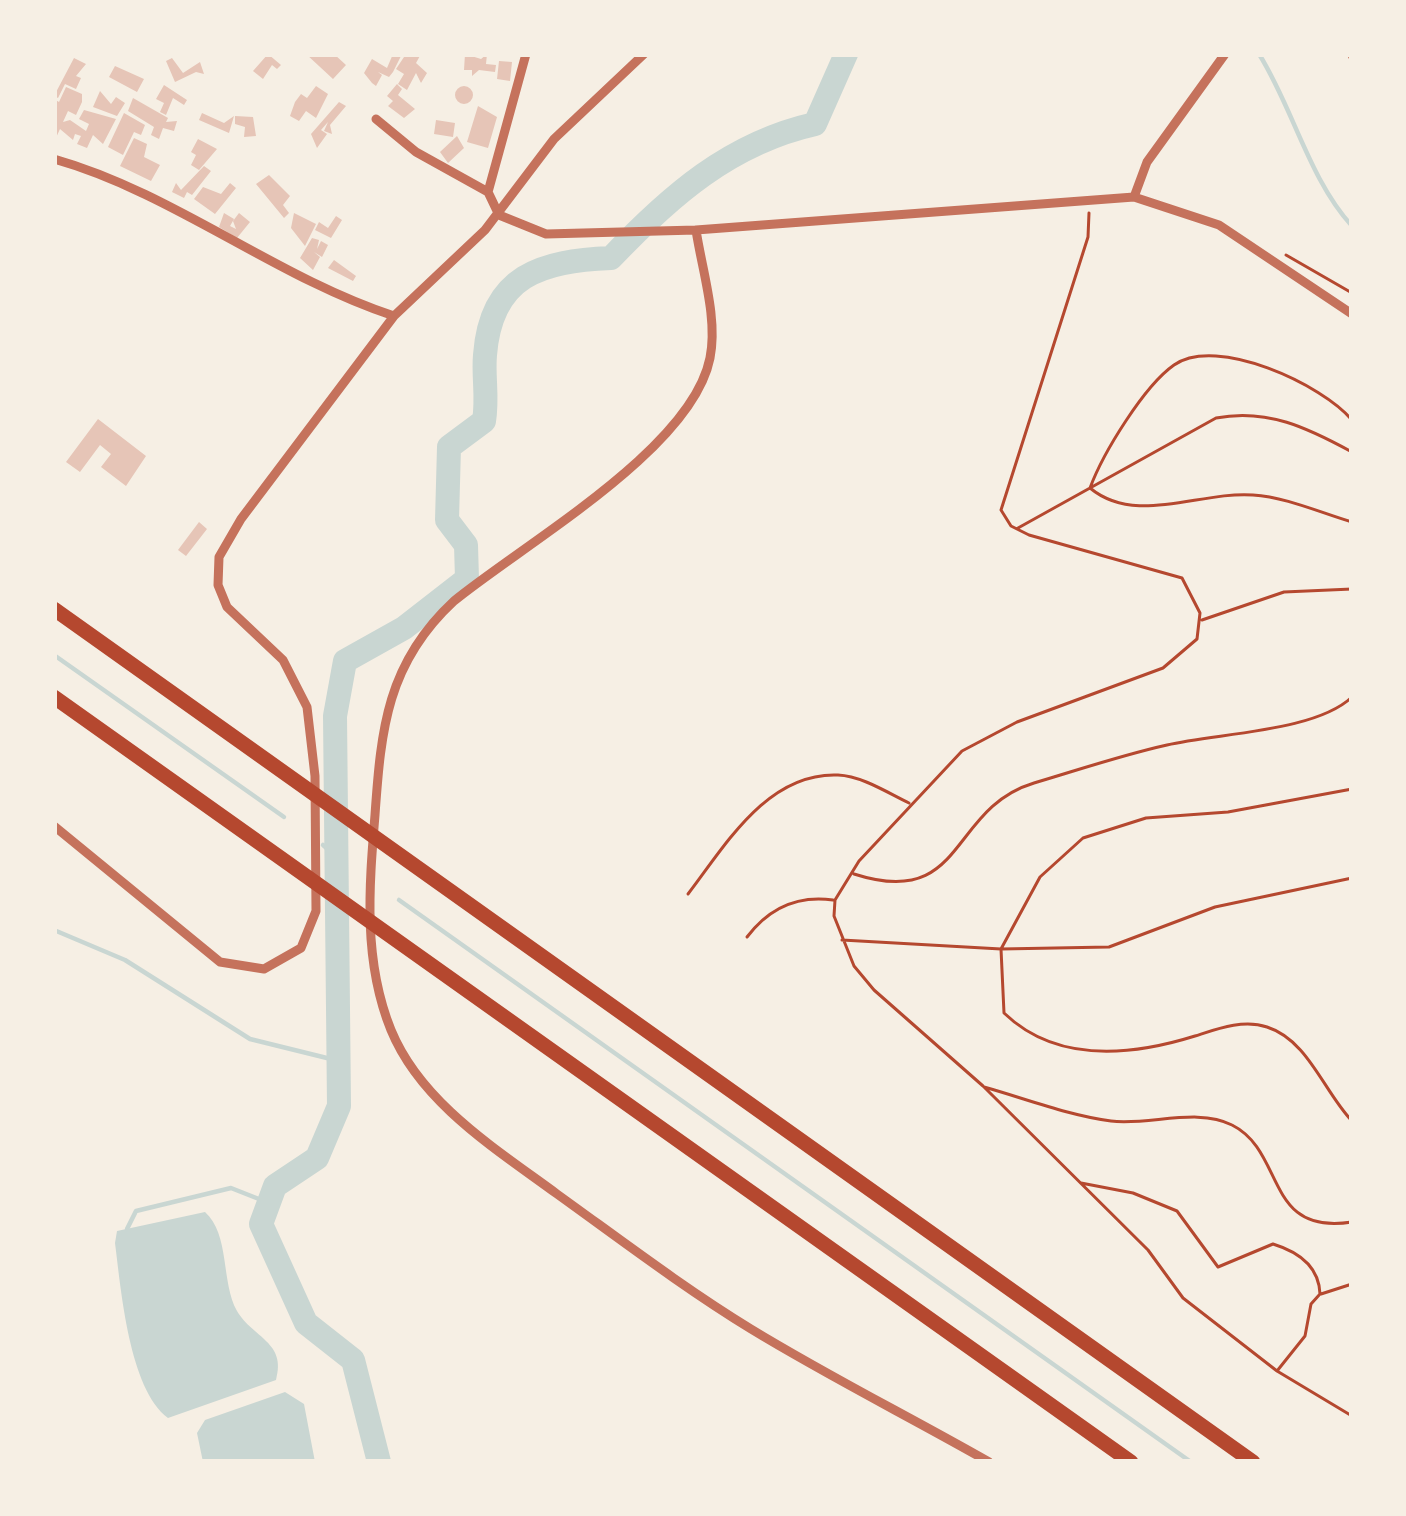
<!DOCTYPE html>
<style>
body{margin:0}
#map{position:relative;width:1406px;height:1516px;overflow:hidden;background:#f6efe4;font-family:Inter,sans-serif}
canvas{display:block}
.frame{position:absolute;inset:0;border:57px solid #f6efe4;pointer-events:none}
</style>
<div id="map">
<canvas width="1406" height="1516"></canvas>
<div class="frame"></div>
</div>
<script>
const ctx = document.querySelector('canvas').getContext('2d');
ctx.lineJoin = 'round';
function fillPath(path, color) { ctx.fillStyle = color; ctx.fill(path, 'evenodd'); }
function stroke(path, color, width, dash) { ctx.strokeStyle = color; ctx.lineWidth = width; ctx.lineCap = dash ? 'butt' : 'round'; ctx.setLineDash(dash || []); ctx.stroke(path); }
const water = new Path2D(`
 M205,1212C230,1234 221,1283 237,1311C253,1338 287,1342 276,1380L168,1418C129,1389 121,1289 115,1243L117,1231Z
 M285,1392L304,1404L315,1462H203L197,1433L205,1420Z`);
const stream = new Path2D(`
 M1259,54C1293,108 1309,179 1352,226
 M54,655L284,817
 M323,845L338,858
 M399,900L1191,1462
 M54,930L125,960L250,1039L339,1061
 M127,1229L136,1211L231,1188L269,1203`);
const river = new Path2D(`
 M379,1462L353,1360L306,1323L261,1224L275,1186L317,1158L339,1106L335,716L345,661L404,628L467,579L466,545L447,520L449,447L484,421C488,397 483,377 485,355C491,275 541,261 611,258C670,196 730,143 815,124L846,54`);
const building = new Path2D(`
 M268,54L281,65L277,69L272,65L263,79L253,71Z
 M306,54H334L346,65L333,79Z
 M393,54H402L393,72L389,77L378,72L382,75L376,86L372,83L364,73L372,59L387,68Z
 M406,54H421L416,63L427,73L421,83L416,73L407,90L398,84L404,74L396,69Z
 M465,54L481,59L487,54L486,64L496,65L495,72L479,70L472,76V70H464Z
 M74,58L86,64L76,76L81,78L76,89L65,84L58,98L54,96Z
 M172,58L183,73L200,62L204,74L196,72L175,82L166,61Z
 M499,61L512,62L510,81L497,79Z
 M115,66L144,79L137,92L109,77Z
 M397,84L402,89L398,95L415,109L404,118L388,106L393,101L387,96Z
 M164,85L187,100L184,105L173,98L166,115L160,112L164,103L156,99Z
 M316,86L328,94L316,118L306,111L299,121L290,116L295,102L301,94L307,98Z
 M455 95a9 9 0 1 1 18 0a9 9 0 1 1-18 0Z
 M66,87L82,94V102L76,115L68,111L63,122L70,120L86,131L89,124L79,119L84,110L116,119L103,144L93,135L87,148L77,144L81,136L75,134L73,140L60,129L54,142V99L59,102Z
 M100,91L111,104L116,97L125,103L117,116L93,107Z
 M133,98L168,118L166,122L177,121L174,131L163,128L159,139L151,135L154,127L128,111Z
 M339,102L346,106L330,125L332,134L324,131L328,122L321,130L327,134L317,148L311,134Z
 M478,106L497,117L488,148L467,142Z
 M124,113L145,125L141,135L134,132L123,155L108,147Z
 M202,113L224,123L234,116L229,133L199,120Z
 M235,116L253,117L256,136L244,137L245,127L235,124Z
 M436,120L455,123L453,137L434,134Z
 M457,136L464,148L448,163L440,152Z
 M134,138L147,144L144,157L160,165L151,181L120,166Z
 M198,139L217,149L199,170L191,165L196,155L191,152Z
 M204,166L211,171L192,195L187,192L184,198L172,192L176,183L181,190Z
 M269,175L290,196L283,205L289,213L284,218L256,184Z
 M230,183L236,188L215,214L194,199L203,187L221,194Z
 M224,213L234,219L230,226L236,229L233,221L239,213L250,222L237,238L219,227Z
 M294,213L316,224L305,246L291,228Z
 M336,216L342,220L331,238L315,230L319,222L328,228Z
 M312,238L319,240L317,249L321,241L328,245L322,257L314,252L320,257L313,270L300,258Z
 M334,260L356,276L353,281L328,268Z
 M98,419L146,456L126,486L101,467L111,454L100,445L80,472L66,462Z
 M199,522L207,529L186,556L178,550Z`);
const path = new Path2D(`
 M1089,213L1088,237L1001,510L1011,526L1029,535L1182,578L1200,613L1197,639L1163,668L1017,722L962,751L859,861L835,900L834,916L854,966L874,990L983,1086L1148,1250L1183,1298L1277,1371L1352,1416
 M1286,255L1352,293
 M1352,420C1323,385 1217,335 1174,365C1144,386 1103,453 1090,488C1136,526 1199,491 1253,495C1286,497 1321,513 1352,522
 M1018,528L1216,418C1267,408 1308,428 1352,452
 M1202,620L1284,592L1352,589
 M1352,789L1228,812L1146,818L1083,838L1040,877L1001,949L1109,947L1215,907L1352,878
 M854,874C966,910 948,809 1034,783C1078,770 1122,755 1167,745C1218,733 1315,732 1352,697
 M688,894C725,846 767,772 838,775C862,776 888,793 909,803
 M747,937C769,908 797,895 833,900
 M842,940L1001,949L1004,1013C1056,1063 1131,1056 1195,1036C1217,1029 1243,1019 1267,1027C1308,1040 1324,1092 1352,1121
 M984,1087C1027,1099 1067,1115 1111,1121C1148,1126 1198,1107 1232,1125C1286,1152 1264,1236 1352,1222
 M1081,1183L1133,1193L1177,1211L1218,1267L1273,1244C1299,1252 1319,1266 1320,1294L1311,1304L1305,1336L1277,1371
 M1321,1294L1352,1284`);
const service = new Path2D(`
 M1349,54L1352,60`);
const minor = new Path2D(`
 M526,54L488,192L499,215L546,234L696,230L1134,197L1219,225L1352,314
 M376,119L416,152L488,192
 M54,159C174,193 275,277 394,316
 M1134,197L1147,162L1225,54
 M696,230C702,270 718,318 710,358C692,449 525,543 454,601C387,663 381,729 375,815C369,888 363,961 391,1030C421,1103 496,1149 557,1194C621,1240 684,1288 751,1329C828,1376 910,1417 989,1462
 M54,826L220,962L264,969L301,948L316,911L315,776L307,707L283,660L227,607L218,585L219,557L241,519L394,316L485,230L554,139L644,54`);
const motorway = new Path2D(`
 M54,609L1253,1462
 M54,697L1131,1462`);
fillPath(water, '#c9d6d2');
stroke(stream, '#c9d6d2', 4.5);
stroke(river, '#c9d6d2', 24);
fillPath(building, '#e6c5b7');
stroke(path, '#b5482f', 3);
stroke(service, '#c5725c', 4.5);
stroke(minor, '#c5725c', 9);
stroke(motorway, '#b5482f', 15);
</script>
